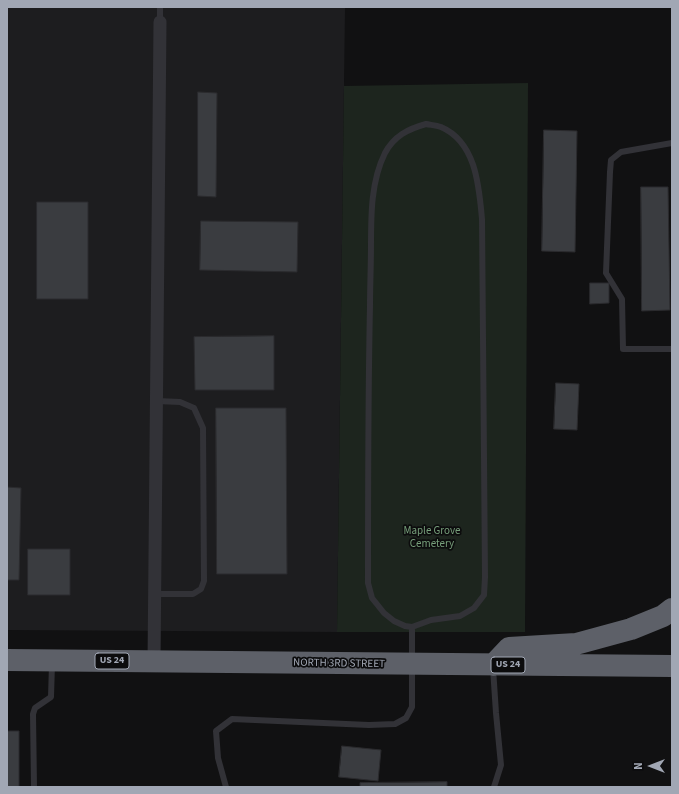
<!DOCTYPE html>
<style>
body{margin:0}
#map{position:relative;width:679px;height:794px;overflow:hidden;background:#111112;font-family:"Source Sans 3",sans-serif}
canvas{display:block}
.frame{position:absolute;inset:0;border:8px solid #a1a7b4;pointer-events:none}
.north{position:absolute;left:631px;top:746px;width:40px;height:40px;-webkit-text-stroke:3px #0c0c0d;paint-order:stroke;rotate:270deg;font-size:11px;font-weight:700;line-height:16px;text-align:center;color:#a1a7b4}
.north::after{content:'';display:block;margin:auto;width:14px;height:18px;background:#a1a7b4;clip-path:polygon(50% 0,100% 100%,50% 72%,0 100%)}
</style>
<div id="map">
<canvas width="679" height="794"></canvas>
<div class="frame"></div>
<div class="north">N</div>
</div>
<script>
const ctx = document.querySelector('canvas').getContext('2d');
ctx.lineJoin = 'round';
function fillPath(path, color) { ctx.fillStyle = color; ctx.fill(path, 'evenodd'); }
function stroke(path, color, width, dash) { ctx.strokeStyle = color; ctx.lineWidth = width; ctx.lineCap = dash ? 'butt' : 'round'; ctx.setLineDash(dash || []); ctx.stroke(path); }
function label(font, color, halo, rows, align = 'center') {
  ctx.font = font + ' "Source Sans 3",sans-serif'; ctx.lineWidth = 3.5; ctx.setLineDash([]); ctx.textBaseline = 'middle'; ctx.strokeStyle = halo; ctx.fillStyle = color; for (const [text, x, y, turn = 0] of rows) {
    ctx.save(); ctx.translate(x, y); ctx.rotate((+turn || 0) * Math.PI / 180); ctx.textAlign = isNaN(turn) ? turn : align; if (halo) ctx.strokeText(text, 0, 0); ctx.fillText(text, 0, 0); ctx.restore();
  }
}
const built = new Path2D(`
 M7,7H345L337,632L7,630Z`);
const green = new Path2D(`
 M528,83L525,632H337L344,86Z`);
const building = new Path2D(`
 M198,92L217,93L216,197L198,196Z
 M544,130L577,131L575,252L542,251Z
 M641,187H668L670,310L642,311Z
 M37,202H88V299H37Z
 M201,221L298,222L297,272L200,270Z
 M590,283H609V303L590,304Z
 M274,336V390H195L194,337Z
 M556,383L579,384L577,430L554,429Z
 M216,408H286L287,574H217Z
 M7,487L21,488L19,580H7Z
 M28,549H70V595H28Z
 M7,731H19V787H7Z
 M342,746L381,750L378,781L339,777Z
 M447,782V787H360V783Z`);
const lane = new Path2D(`
 M160,22V7
 M426,124C430,125 436,125 441,127C476,142 479,186 482,219L485,577L484,595L474,608L460,616L431,620L412,627L405,626L394,621L384,613L372,598L368,583C368,490 368,398 370,306C370,286 371,266 371,245C371,215 371,181 385,153C394,136 408,129 426,124Z
 M672,143L621,152L611,160L610,172L606,273L622,299L623,349H672
 M155,594H193L201,589L204,581L203,428L194,408L180,402L157,401
 M493,668L496,713L501,765L494,787
 M34,787L33,714L35,708L51,697L52,664
 M226,787L218,758L216,731L232,719L369,725L395,724L406,718L412,707V627`);
const street = new Path2D(`
 M154,662L160,22`);
const highway = new Path2D(`
 M7,660L672,666
 M493,665L509,648L576,644L631,629L663,616L672,609`);
const shields = [
 [112,661,34],
 [508,665,34]
];
const shieldNames = [
 ["US 24",112,661],
 ["US 24",508,665]
];
const parkNames = [
 ["Maple Grove",432,532],
 ["Cemetery",432,545]
];
const streetNames = [
 ["NORTH 3RD STREET",339,664,1]
];
fillPath(built, '#1d1d1f');
fillPath(green, '#1d251e');
fillPath(building, '#3a3c40');
stroke(building, '#2b2b2e', 1);
stroke(lane, '#323237', 6);
stroke(street, '#323237', 13);
stroke(highway, '#5d6068', 22);
for (const [x, y, w] of shields) { const box = new Path2D(); box.roundRect(x - w / 2, y - 8, w, 16, 3); ctx.fillStyle = '#0c0c0d'; ctx.fill(box); stroke(box, '#a1a7b4', 1); }
label('bold 10px', '#a1a7b4', null, shieldNames);
label('11px', '#779f7b', '#0c0c0d', parkNames);
label('11px', '#a1a7b4', '#0c0c0d', streetNames);
</script>
